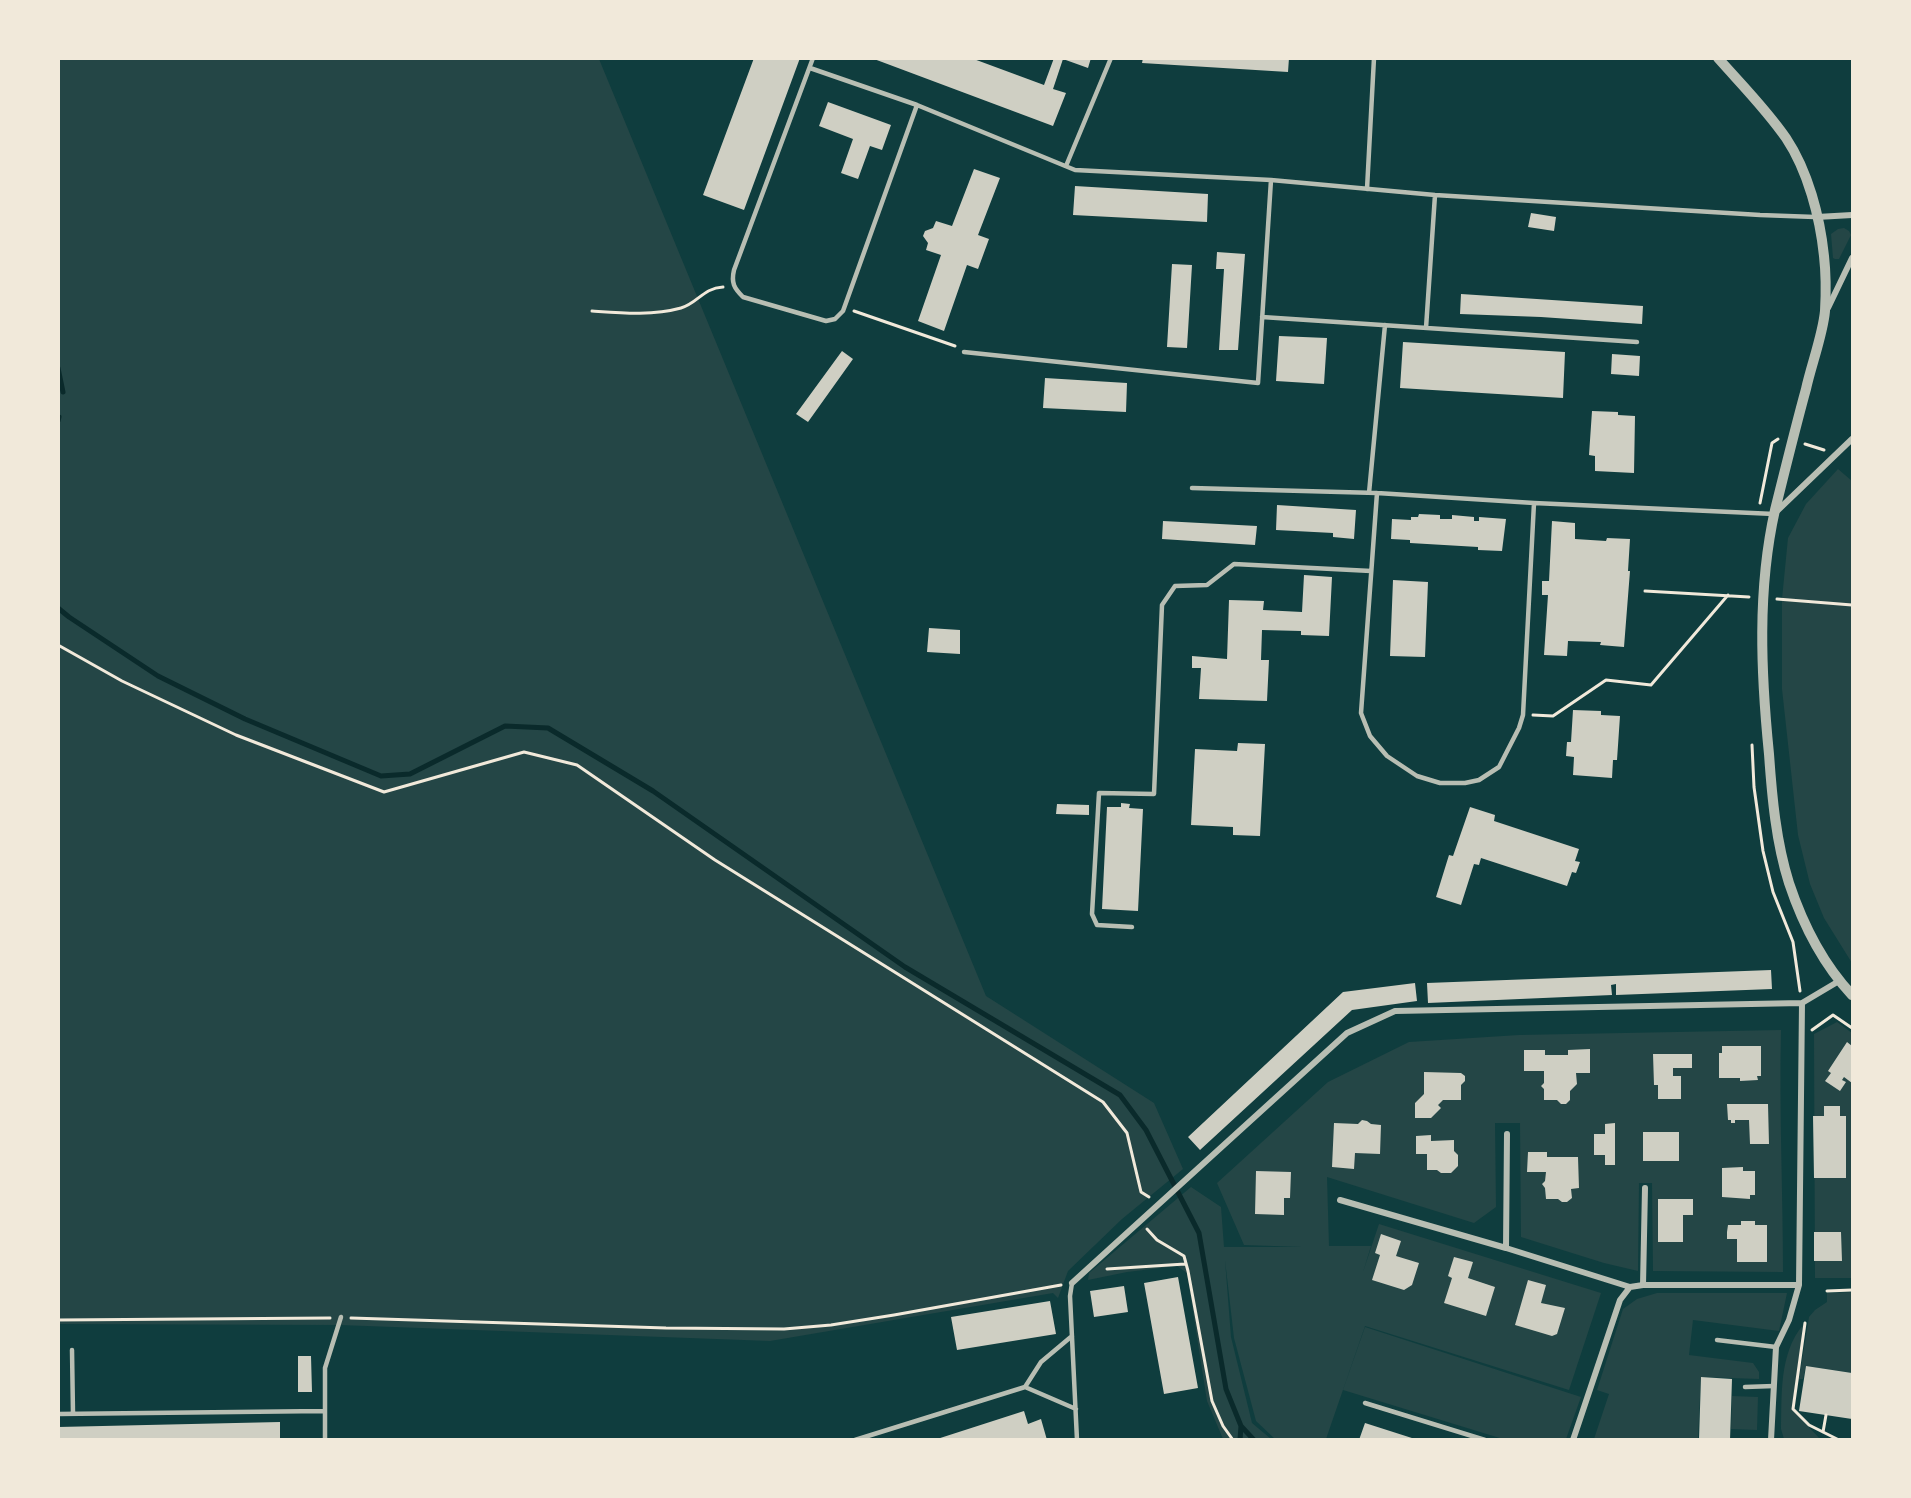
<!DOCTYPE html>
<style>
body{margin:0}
#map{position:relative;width:1911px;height:1498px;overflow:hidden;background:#0f3d3e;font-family:"Nunito Sans",sans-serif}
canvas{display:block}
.frame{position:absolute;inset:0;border:60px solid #f1e9da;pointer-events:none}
</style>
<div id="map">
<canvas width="1911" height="1498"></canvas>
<div class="frame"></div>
</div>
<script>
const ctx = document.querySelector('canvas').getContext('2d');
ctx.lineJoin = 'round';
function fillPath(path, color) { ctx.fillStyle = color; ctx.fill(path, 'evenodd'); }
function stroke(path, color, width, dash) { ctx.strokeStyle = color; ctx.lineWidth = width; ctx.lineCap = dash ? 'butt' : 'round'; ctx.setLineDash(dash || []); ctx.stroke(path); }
const green = new Path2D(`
 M59,59H599L986,996L1154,1103L1183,1169L1122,1219L1068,1271L1058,1298L1053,1293L770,1341L340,1325L59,1324Z
 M1844,228L1849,231L1851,235L1839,259H1835L1833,258L1831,234L1838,229Z
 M1838,469L1852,481V963L1824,918L1810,884L1798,835L1782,689V599L1788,538L1806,504Z
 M1837,1022L1852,1033V1278H1815L1814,1034Z
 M1781,1030C1779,1111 1783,1191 1783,1272L1653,1271L1652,1183H1639L1638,1271L1604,1263L1521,1237L1520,1123H1495L1496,1207L1474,1223L1327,1177L1329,1246H1371L1363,1272L1379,1224L1601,1293L1569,1390L1365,1326L1326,1439H1275L1256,1421L1234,1338L1225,1260L1231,1337L1252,1423L1271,1439H1223L1207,1401L1187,1273L1177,1266L1127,1272L1088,1280L1089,1273L1191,1187L1221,1207L1224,1247H1302L1244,1245L1217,1183L1328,1082L1409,1042L1519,1035Z
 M1852,1292V1373L1806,1366L1803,1379H1799L1809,1317L1815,1310L1827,1302V1293Z
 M1657,1293H1787L1779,1331L1693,1320L1689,1355L1753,1363L1759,1372V1379L1701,1377L1698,1439H1594L1609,1394L1597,1390L1623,1309L1637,1299Z
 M1803,1325L1792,1409L1820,1439H1784L1781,1429C1782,1394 1779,1354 1803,1325Z
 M1365,1327L1581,1397L1566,1439H1503L1343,1390Z
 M1732,1396L1758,1397L1757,1430L1731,1429Z`);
const stream = new Path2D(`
 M58,368L63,392
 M58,421L59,417
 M58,608L69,617L158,676L245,719L381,776L410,774L505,726L548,728L653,791L905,967L1120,1095L1146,1130L1199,1233L1226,1389L1241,1426L1254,1440
 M1240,1440L1241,1426`);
const building = new Path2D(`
 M754,58H800L744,210L703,195Z
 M971,58L1044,85L1054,58H1091L1088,68L1063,59L1053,89L1066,93L1053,126L874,59Z
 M1143,58H1289L1288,72L1142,63Z
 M828,102L891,125L882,150L870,146L858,179L841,173L853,139L819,126Z
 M974,169L1000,178L978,235L989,239L978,269L967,265L944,331L918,321L941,255L926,250L928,243L923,236L925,231L933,228L936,221L952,226Z
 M1075,186L1208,194L1207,222L1073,215Z
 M1531,213L1556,217L1554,231L1528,227Z
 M1217,252L1245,254L1238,350H1219L1224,269H1216Z
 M1172,264L1192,265L1187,348L1167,347Z
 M1461,294L1643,306L1642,324L1541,317L1460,314Z
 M1279,336L1327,338L1324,384L1276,381Z
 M1403,342L1565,352L1563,398L1400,388Z
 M842,351L853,359L808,422L796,414Z
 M1612,354L1640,356L1639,376L1611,374Z
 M1045,378L1127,383L1126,412L1043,408Z
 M1592,411L1618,412V415L1635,416L1634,473L1595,471V456L1589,455Z
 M1277,505L1356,510L1354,539L1333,537V533L1276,530Z
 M1419,514L1440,515V519H1452V515L1474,517V521H1479V517L1506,519L1502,551L1478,550V547L1410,543V540L1391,539L1392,519L1411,520V517H1418Z
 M1163,521L1257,526L1255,545L1162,539Z
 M1552,521L1575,523V539L1606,541L1607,538L1630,539L1628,571H1630L1624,647L1600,645L1601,642L1568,641L1567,656L1544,655L1548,595H1542V581H1549Z
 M1304,575L1332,577L1329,636L1301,635V631L1262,630L1261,660H1269L1267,701L1199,699L1201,668H1192V656L1227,659L1229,600L1264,601L1263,610L1302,612Z
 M1393,580L1428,582L1425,657L1390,656Z
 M929,628L960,630V654L927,652Z
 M1573,710L1601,711V715L1620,716L1617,760H1613L1612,778L1573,775L1574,757L1566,756L1567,742H1571Z
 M1238,743L1265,744L1260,836L1233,835V827L1191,825L1195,749L1237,751Z
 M1121,803L1130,804L1129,808L1143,809L1138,911L1102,909L1107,807H1121Z
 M1057,804L1089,805V815L1056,814Z
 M1470,807L1495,815L1494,821L1579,849L1575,861L1580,862L1576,873L1572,872L1567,886L1481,858L1479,865L1474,864L1461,905L1436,897L1449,855L1453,856Z
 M1771,970L1772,989L1616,995V984L1611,985L1612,995L1428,1003L1427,983Z
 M1415,983L1417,1001L1352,1010L1200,1150L1188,1137L1343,992Z
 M1847,1042L1852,1046V1083L1844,1077L1842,1080L1846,1082L1840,1091L1825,1081L1831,1073L1828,1071Z
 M1722,1046H1761V1076H1757L1758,1080L1740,1081V1078H1719V1053H1722Z
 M1590,1049V1073H1576L1577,1084L1570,1091V1100L1566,1104H1561L1557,1100H1544V1089L1541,1086L1544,1083V1071H1524V1050H1545V1055H1568V1050Z
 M1653,1054H1692V1068H1673V1076H1681V1099H1658V1085H1654Z
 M1424,1072L1461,1073L1465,1076V1081L1461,1085V1100H1443L1438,1105L1441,1108L1431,1118H1415V1103L1424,1094Z
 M1727,1104H1768L1769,1144H1750L1749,1120H1735V1123H1731V1120H1728Z
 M1824,1106H1840V1116H1846V1178H1814L1813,1116H1824Z
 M1362,1120L1367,1121L1371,1124L1381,1125L1380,1154L1355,1153L1354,1169L1332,1167L1334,1123L1358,1124Z
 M1615,1123V1165H1605V1155H1594V1134H1605V1124Z
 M1643,1132H1679V1161H1643Z
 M1431,1135V1141L1454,1140V1151L1458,1155V1166L1451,1173H1441L1437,1170H1427V1154H1416V1136Z
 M1528,1152H1547V1157H1578L1579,1188L1571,1189L1572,1198L1567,1202H1562L1558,1199H1546L1545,1188L1542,1184L1545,1181L1546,1172H1527Z
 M1743,1167V1171H1755V1195H1750V1199L1722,1197V1168Z
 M1256,1171L1291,1172L1290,1198H1284V1215L1255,1214Z
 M1658,1199H1693V1215H1683V1242H1658Z
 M1741,1221H1755V1225H1767V1262H1737V1239H1727V1232L1728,1225H1741Z
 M1814,1232H1841L1842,1261H1814Z
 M1381,1234L1401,1241L1396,1256L1419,1263L1412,1285L1404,1290L1372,1280L1380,1255L1375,1253Z
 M1454,1257L1473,1262L1468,1278L1495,1287L1486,1316L1444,1303L1452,1278L1448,1276Z
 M1178,1277L1198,1388L1164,1394L1144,1283Z
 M1528,1280L1546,1285L1541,1303L1565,1308L1557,1334L1552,1336L1515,1325Z
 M1124,1286L1128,1312L1094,1317L1090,1291Z
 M1050,1301L1056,1334L957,1350L951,1317Z
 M298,1356H311L312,1392H298Z
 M1806,1366L1852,1373V1419L1799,1411Z
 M1701,1377L1732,1379L1730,1440H1699Z
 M1024,1411L1028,1424L1041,1419L1047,1440H934Z
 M280,1422V1440H58V1427Z
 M1365,1423L1415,1439V1440H1359Z`);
const path = new Path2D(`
 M592,311C621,313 652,316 681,308C698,303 703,288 723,287
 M854,311L955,346
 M1805,444L1824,450
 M1760,503L1772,443L1778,439
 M1645,591L1749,597
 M1777,599L1852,605
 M58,645L122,681L236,735L384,792L524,752L577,765L715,860L1103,1102L1127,1133L1141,1192L1149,1197
 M1533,715L1553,716L1606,680L1651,685L1728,595
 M1752,745L1754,787L1763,851L1773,892L1793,942L1800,991
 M1812,1030L1833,1015L1852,1028
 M1147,1229L1157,1240L1184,1256L1188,1271L1212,1401L1223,1426L1233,1440
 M1107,1269L1185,1264
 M1827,1291L1852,1290
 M351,1318L666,1328L784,1329L831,1325L894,1315L1061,1285
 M58,1320L330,1318
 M1805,1323L1793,1409L1809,1425L1839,1440
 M1823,1432L1826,1415`);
const service = new Path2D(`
 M813,58L734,270C731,283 734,288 743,297L826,321L835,319L843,311L917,105
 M810,68L917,105L1075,170L1271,180L1435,195L1760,215L1815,217
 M1066,166L1111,58
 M1367,189L1374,58
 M1262,317L1637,342
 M1426,328L1435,195
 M964,352L1258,383L1271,180
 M1192,488L1377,493L1534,503L1774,514
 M1369,493L1385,325
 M1377,493L1361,713L1370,736L1387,756L1417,776L1440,783H1465L1479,780L1499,767L1519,728L1523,715L1534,503
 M1132,927L1097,925L1092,914L1099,793L1154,794L1162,605L1175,586L1207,585L1234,564L1371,571
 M1072,1283L1070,1296L1077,1440
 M1717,1340L1776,1347
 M72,1350L73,1414
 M1025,1387L1076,1409
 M1745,1387L1774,1386
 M1365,1403L1485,1440
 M58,1414L324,1411
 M325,1440V1368L341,1317
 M855,1440L1025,1387L1041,1362L1072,1336`);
const minor = new Path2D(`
 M1817,217L1852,215
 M1828,308L1852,258
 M1777,511L1852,439
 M1340,1200L1506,1248L1630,1287
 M1506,1248L1507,1134
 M1072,1283L1347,1033L1395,1011L1802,1003
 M1643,1285L1645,1188
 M1573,1440L1620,1300L1630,1287L1643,1285H1799
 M1771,1440L1776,1347L1789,1320L1799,1285L1802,1003L1839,981`);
const tertiary = new Path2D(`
 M1718,58C1741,84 1766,109 1786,138C1808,171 1820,217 1824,256C1826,274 1826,294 1825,311C1823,334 1811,366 1806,389C1795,429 1785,470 1775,510C1757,590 1761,674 1769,754C1772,797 1776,842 1789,883C1803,925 1822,963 1852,995`);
fillPath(green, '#244646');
stroke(stream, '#0a2a2b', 5);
fillPath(building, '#cfcfc3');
stroke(path, '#f1e9da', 3);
stroke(service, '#b8beb3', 4.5);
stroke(minor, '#b8beb3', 6);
stroke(tertiary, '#b8beb3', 10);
</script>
